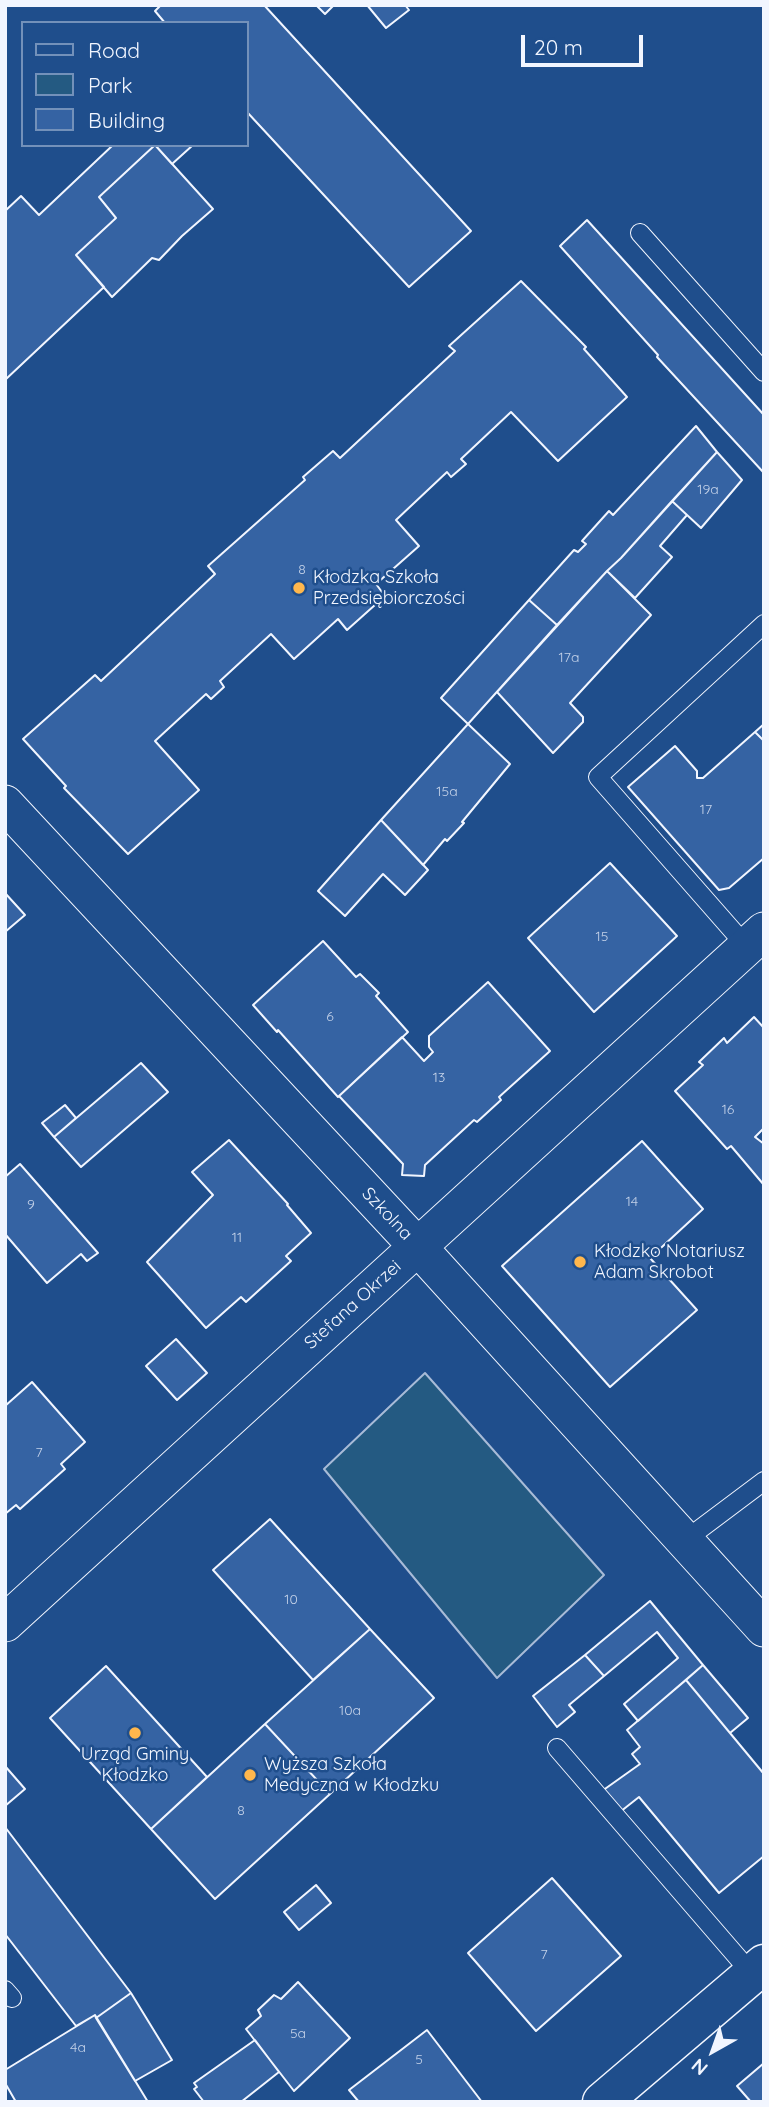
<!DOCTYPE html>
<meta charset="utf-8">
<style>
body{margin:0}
#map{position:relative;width:769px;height:2107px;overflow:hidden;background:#1f4e8c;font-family:Quicksand,sans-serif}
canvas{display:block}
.frame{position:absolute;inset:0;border:7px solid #f2f6ff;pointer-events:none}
.legend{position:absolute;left:21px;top:21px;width:228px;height:126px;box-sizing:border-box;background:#1f4e8c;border:2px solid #7391ba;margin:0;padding:9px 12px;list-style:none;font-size:21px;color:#f2f6ff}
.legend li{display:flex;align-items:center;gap:14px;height:35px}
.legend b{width:35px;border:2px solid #7391ba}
.north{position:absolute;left:678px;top:2016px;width:70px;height:70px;-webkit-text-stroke:5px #1f4e8c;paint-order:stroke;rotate:220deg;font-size:19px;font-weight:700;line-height:28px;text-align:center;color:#f2f6ff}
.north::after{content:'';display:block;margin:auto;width:24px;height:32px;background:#f2f6ff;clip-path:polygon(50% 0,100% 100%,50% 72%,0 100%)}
.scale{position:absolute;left:521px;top:35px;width:122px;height:32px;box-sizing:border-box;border:4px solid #f2f6ff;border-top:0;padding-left:9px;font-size:21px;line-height:24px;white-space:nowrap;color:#f2f6ff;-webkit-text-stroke:5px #1f4e8c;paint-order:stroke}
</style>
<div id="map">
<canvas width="769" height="2107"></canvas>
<div class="frame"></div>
<ul class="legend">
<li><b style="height:9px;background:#1f4e8c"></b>Road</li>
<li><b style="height:19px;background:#245a82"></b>Park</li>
<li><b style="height:19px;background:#3563a3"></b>Building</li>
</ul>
<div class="north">N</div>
<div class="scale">20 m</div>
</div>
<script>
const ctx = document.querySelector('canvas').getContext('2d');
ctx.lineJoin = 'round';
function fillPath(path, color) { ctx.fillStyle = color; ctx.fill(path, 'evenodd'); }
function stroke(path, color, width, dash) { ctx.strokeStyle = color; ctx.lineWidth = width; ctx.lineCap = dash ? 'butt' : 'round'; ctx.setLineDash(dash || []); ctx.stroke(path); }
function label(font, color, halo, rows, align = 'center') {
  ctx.font = font + ' Quicksand,sans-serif'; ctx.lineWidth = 5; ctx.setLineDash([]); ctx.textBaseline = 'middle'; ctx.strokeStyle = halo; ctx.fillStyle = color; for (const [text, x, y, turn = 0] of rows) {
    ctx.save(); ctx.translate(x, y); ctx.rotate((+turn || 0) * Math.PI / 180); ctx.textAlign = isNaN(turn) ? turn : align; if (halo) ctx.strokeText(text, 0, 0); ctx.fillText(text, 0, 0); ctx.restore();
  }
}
const green = new Path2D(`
 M425,1373L604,1575L497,1678L324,1469Z`);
const building = new Path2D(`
 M161,5H264L471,231L409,287L247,112V23H165L155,11Z
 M316,5H334L325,14Z
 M367,5H405L409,10L386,28Z
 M113,145H193L172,164L155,145L99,197L116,218L76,255L104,287L5,380V211L21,196L39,215Z
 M155,145L213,209L182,236L159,260L152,258L112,297L76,255L116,218L99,197Z
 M587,220L764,415V473L657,357L658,355L560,246Z
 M521,281L586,347L584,349L627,397L558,461L511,412L461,459L466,464L451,477L447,472L396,520L419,546L376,584L385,596L347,630L338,619L294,659L271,634L220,681L224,687L211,699L206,694L155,741L199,790L128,854L64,788L66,786L23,739L95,675L101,681L215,574L208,566L305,480L303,477L333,451L340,458L455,351L449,346Z
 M696,426L717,452L621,558L607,571L557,625L529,600L574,550L578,552L586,544L582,541L609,511L613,515Z
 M717,452L742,480L701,528L672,501Z
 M672,501L687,515L660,546L672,557L635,598L607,571L621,558Z
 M607,571L651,615L570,703L583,717V722L553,753L497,692Z
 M529,600L557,625L468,724L441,698Z
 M468,724L510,764L462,822L464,823L447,841L445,839L423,865L381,820Z
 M764,724V741L755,732Z
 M755,732L764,741V858L729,888L719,890L628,787L675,746L697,771V778H703Z
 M381,820L428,870L405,895L383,874L345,916L318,891Z
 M610,863L677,936L594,1012L528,938Z
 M5,893L25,915L5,932Z
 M323,941L356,977L360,974L379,993L376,996L408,1032L338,1097L278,1030L277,1032L253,1005Z
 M488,982L550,1051L499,1097L501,1100L477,1122L474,1120L425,1165L424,1176L402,1175L403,1164L339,1096L402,1037L424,1061L433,1052L429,1047V1036Z
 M754,1017L764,1028V1128L755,1137L764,1144V1185L731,1146L727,1149L675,1091L703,1065L699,1062L724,1038L727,1043Z
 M141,1063L168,1092L81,1167L54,1137Z
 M65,1105L76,1118L54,1137L42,1123Z
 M229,1140L288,1204L287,1205L311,1233L286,1256L291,1261L246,1302L241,1297L206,1328L147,1262L213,1195L192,1172Z
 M642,1141L703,1209L650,1258L697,1310L610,1387L502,1266Z
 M20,1164L98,1253L87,1261L81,1254L47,1283L5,1234V1177Z
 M176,1339L207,1373L177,1400L146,1366Z
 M32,1382L85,1442L61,1464L65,1469L20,1509L16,1505L5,1514V1406Z
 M270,1519L370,1629L313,1680L213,1570Z
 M650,1601L703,1665L638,1721L624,1704L678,1658L657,1632L604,1676L585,1655Z
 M370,1629L434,1698L330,1794L265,1724Z
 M585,1655L604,1676L569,1705L575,1712L557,1727L533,1696Z
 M703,1665L748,1718L730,1733L686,1680Z
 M106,1666L207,1777L151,1829L50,1718Z
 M686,1680L764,1774V1856L719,1893L639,1797L620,1812L602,1791L640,1764L632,1754L640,1747L627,1730Z
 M265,1724L330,1794L215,1899L151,1829Z
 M5,1766L25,1789L5,1806Z
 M5,1827L131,1993L96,2018L95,2015L76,2026L5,1934Z
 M552,1878L621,1956L536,2031L468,1953Z
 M316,1885L331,1903L299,1930L284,1912Z
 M298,1982L350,2038L294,2091L246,2029L261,2016L258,2010L274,1995L281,1999Z
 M131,1993L172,2060L135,2081L96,2018Z
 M95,2015L148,2102H16L5,2083V2070Z
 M427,2030L482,2102H359L349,2090Z
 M255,2040L279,2072L241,2102H204L194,2089L197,2087L194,2083Z
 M764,2063V2102H751L737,2086Z`);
const lane = new Path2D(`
 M640,233L764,372
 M747,947L598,777L764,624
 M684,1541L764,1481
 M557,1748L752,1974
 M5,1990L12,1998`);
const street = new Path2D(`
 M5,804L417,1246L764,1628
 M5,1623L764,931`);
const secondary = new Path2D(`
 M602,2102L764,1964`);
const markers = [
 [299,588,7,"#ffb74d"],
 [580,1262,7,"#ffb74d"],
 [135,1733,7,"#ffb74d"],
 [250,1775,7,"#ffb74d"]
];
const numberNames = [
 ["19a",708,490],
 ["8",302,570],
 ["17a",569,658],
 ["15a",447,792],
 ["17",706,810],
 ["15",602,937],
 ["6",330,1017],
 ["13",439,1078],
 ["16",728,1110],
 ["14",632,1202],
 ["9",31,1205],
 ["11",237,1238],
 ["7",39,1453],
 ["10",291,1600],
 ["10a",350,1711],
 ["8",241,1811],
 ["7",544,1955],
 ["5a",298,2034],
 ["4a",78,2048],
 ["5",419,2060]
];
const poiNames = [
 ["Kłodzka Szkoła",313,578],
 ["Przedsiębiorczości",313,599],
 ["Kłodzko Notariusz",594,1252],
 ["Adam Skrobot",594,1273],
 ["Urząd Gminy",135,1755,"center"],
 ["Kłodzko",135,1776,"center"],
 ["Wyższa Szkoła",264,1765],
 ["Medyczna w Kłodzku",264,1786]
];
const streetNames = [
 ["Szkolna",387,1214,47],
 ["Stefana Okrzei",353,1305,-42]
];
fillPath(green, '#245a82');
stroke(green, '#a8bbd7', 2);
fillPath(building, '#3563a3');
stroke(building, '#f2f6ff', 2);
stroke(lane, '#f2f6ff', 20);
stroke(street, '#f2f6ff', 39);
stroke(secondary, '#f2f6ff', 41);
stroke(lane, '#1f4e8c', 18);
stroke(street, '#1f4e8c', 37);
stroke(secondary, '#1f4e8c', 38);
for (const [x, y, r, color] of markers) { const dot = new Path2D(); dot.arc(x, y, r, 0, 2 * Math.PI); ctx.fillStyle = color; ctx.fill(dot); stroke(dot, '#1f4e8c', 2.5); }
label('14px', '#c3d1e8', null, numberNames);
label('18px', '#f2f6ff', '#1f4e8c', poiNames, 'left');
label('18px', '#f2f6ff', '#1f4e8c', streetNames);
</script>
